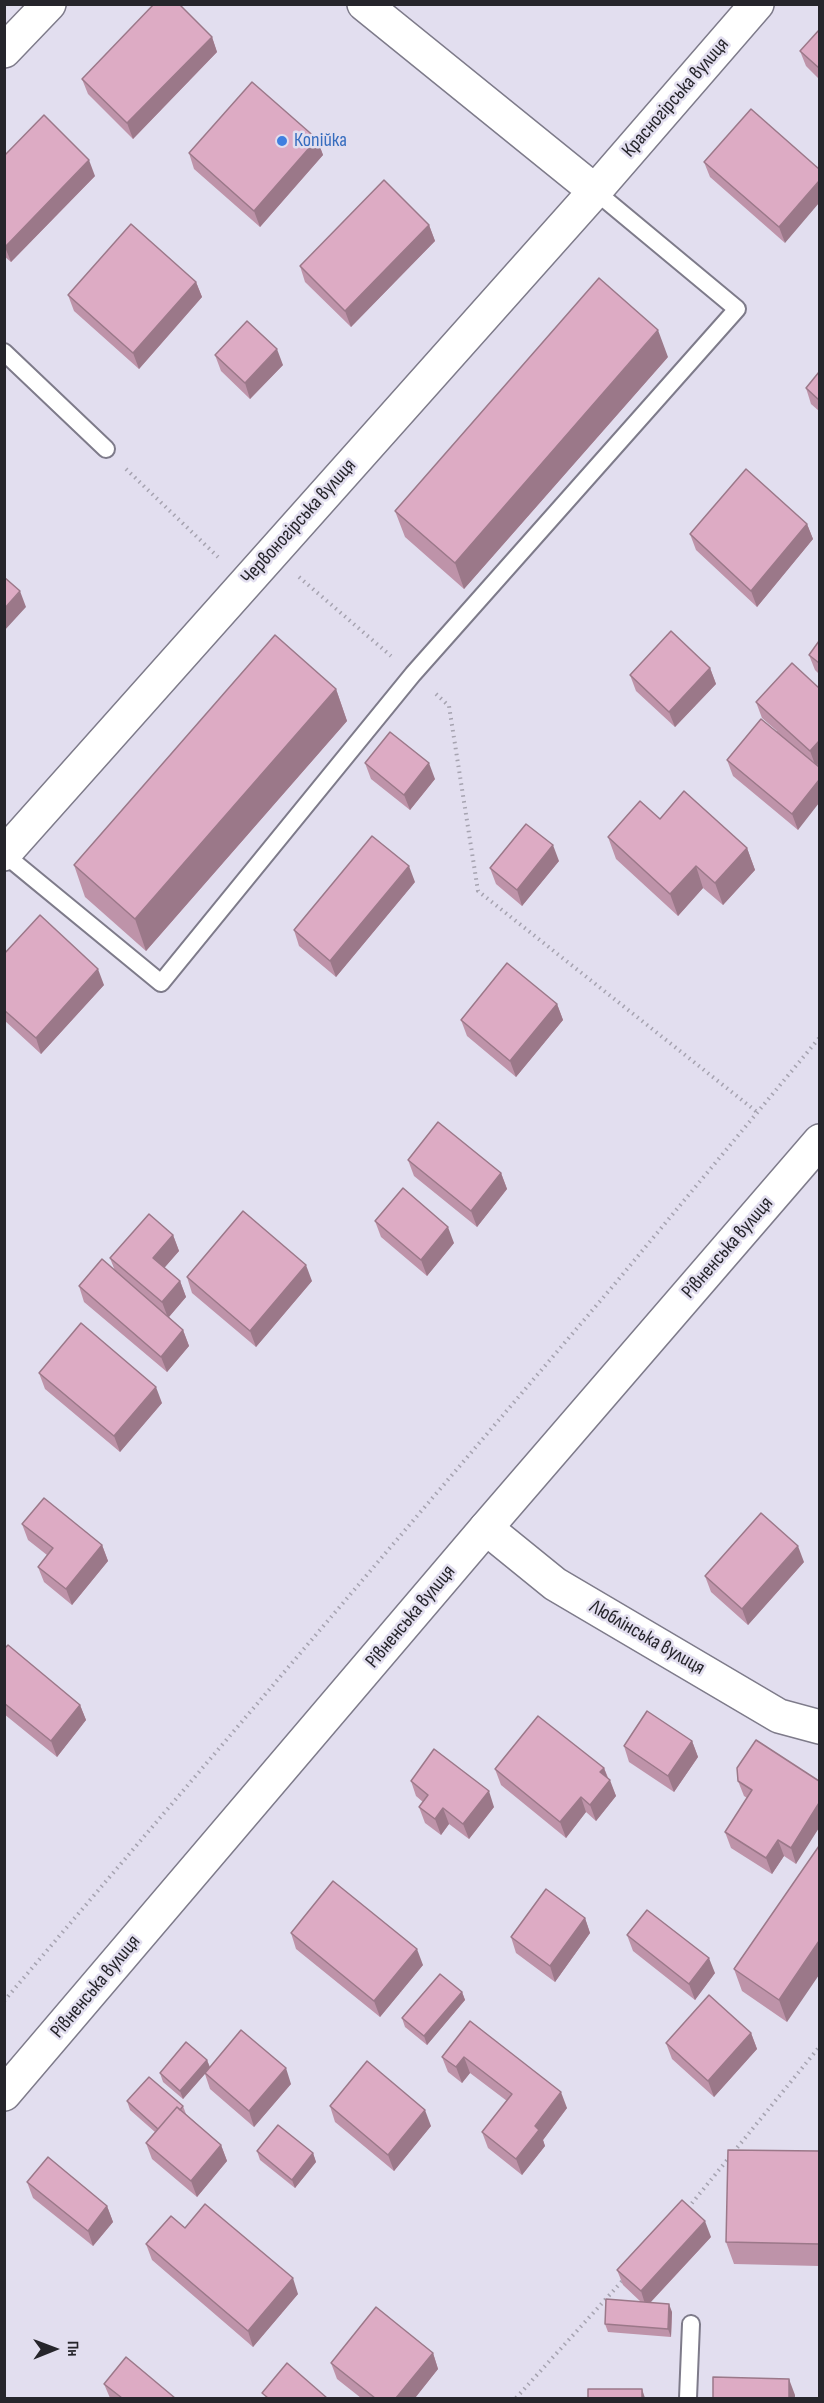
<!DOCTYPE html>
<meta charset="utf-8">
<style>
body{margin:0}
#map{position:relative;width:824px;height:2403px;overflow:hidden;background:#e2deef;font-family:"Sofia Sans Condensed",sans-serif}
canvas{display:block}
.frame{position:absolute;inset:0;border:6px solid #26252b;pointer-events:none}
.north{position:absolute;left:24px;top:2319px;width:60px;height:60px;-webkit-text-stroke:4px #e2deef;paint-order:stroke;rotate:89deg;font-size:16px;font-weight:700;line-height:24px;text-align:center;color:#26252b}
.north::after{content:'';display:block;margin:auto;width:21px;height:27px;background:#26252b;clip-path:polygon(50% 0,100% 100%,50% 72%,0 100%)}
</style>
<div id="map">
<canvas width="824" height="2403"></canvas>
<div class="frame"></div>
<div class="north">Пн</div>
</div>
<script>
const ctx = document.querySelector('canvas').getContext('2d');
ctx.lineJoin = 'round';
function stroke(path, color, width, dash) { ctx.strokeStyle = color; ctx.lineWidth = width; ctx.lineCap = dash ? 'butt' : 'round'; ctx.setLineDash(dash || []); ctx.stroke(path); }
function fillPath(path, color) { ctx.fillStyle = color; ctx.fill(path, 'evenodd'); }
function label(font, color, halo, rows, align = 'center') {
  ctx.font = font + ' "Sofia Sans Condensed",sans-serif'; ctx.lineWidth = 5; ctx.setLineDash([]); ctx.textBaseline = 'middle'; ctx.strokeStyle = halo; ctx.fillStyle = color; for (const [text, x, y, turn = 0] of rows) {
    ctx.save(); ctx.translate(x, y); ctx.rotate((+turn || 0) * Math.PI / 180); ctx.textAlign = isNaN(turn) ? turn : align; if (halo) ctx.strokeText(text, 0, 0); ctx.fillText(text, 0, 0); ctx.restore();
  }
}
const path = new Path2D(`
 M126,469L218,557
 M299,577L391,656
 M436,694L449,706L478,891L757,1112
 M4,2001L613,1286L820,1037
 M688,2208L820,2046
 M516,2398L624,2279`);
const service = new Path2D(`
 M4,352L106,449
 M4,854L161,983L413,674L737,309L595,191
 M688,2398L691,2324`);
const minor = new Path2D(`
 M364,4L595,191
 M4,51L49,4
 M4,854L595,191L757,4
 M486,1528L555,1584L779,1716L820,1727`);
const secondary = new Path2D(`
 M4,2094L486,1528L820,1141`);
const wall = new Path2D(`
 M819,30V79L806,66L800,51Z
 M212,37L217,52L133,139L88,94L82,79Z
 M751,109L785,243L710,177L704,162Z
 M317,139L323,155L260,227L194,169L189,153Z
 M4,156L95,176L11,262L4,256Z
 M429,225L435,241L351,327L305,282L300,266Z
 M196,282L202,297L139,369L74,311L68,295Z
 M215,355L283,365L250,399L221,371Z
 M668,357L464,589L405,537L395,511Z
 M819,372V411L811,404L806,388Z
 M807,524L813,539L757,607L696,550L690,534Z
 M819,641V674L815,670L809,655Z
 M710,668L716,684L675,727L636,691L630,675Z
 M819,688V763L817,765L798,830L733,776L727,760L777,731L762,718L756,702Z
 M336,689L347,721L146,951L85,897L74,865Z
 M365,763L435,779L410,810L371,779Z
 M660,819L747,848L755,870L723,905L703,888L678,916L616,859L608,837Z
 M559,861L522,906L496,884L490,868Z
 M415,882L336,977L299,946L294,930Z
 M4,954L104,985L41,1054L4,1020Z
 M557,1004L563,1020L516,1077L467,1036L461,1020Z
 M408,1160L501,1173L507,1189L477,1227L414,1176Z
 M375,1221L454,1243L427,1276L381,1237Z
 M173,1235L179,1251L164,1268L180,1281L186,1297L169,1317L183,1330L189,1346L167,1372L84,1302L79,1286L115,1271L110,1258Z
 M187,1277L312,1281L256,1347L192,1293Z
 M39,1373L162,1403L120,1452L45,1389Z
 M22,1524L102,1545L108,1561L72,1605L44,1582L38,1567L47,1555L28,1540Z
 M804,1562L748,1625L711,1592L705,1576Z
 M4,1649L80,1705L86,1720L57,1757L4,1714Z
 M692,1741L698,1757L674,1792L629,1762L624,1746Z
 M604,1768L616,1796L596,1821L586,1812L566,1838L501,1785L495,1769Z
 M411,1781L494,1807L469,1839L449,1824L441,1835L425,1823L419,1807L423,1802L416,1796Z
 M738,1781H819L796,1864L784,1856L772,1874L731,1848L725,1832L747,1798L744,1796Z
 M819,1846L787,2022L742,1991L734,1969Z
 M585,1918L590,1933L555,1982L516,1953L511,1937Z
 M291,1933L423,1965L380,2017L296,1949Z
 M627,1935L715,1973L695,2000L633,1951Z
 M462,1992L465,2000L427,2045L405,2027L402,2018Z
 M470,2021L567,2108L543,2140L545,2146L522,2175L488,2148L482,2132L507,2101L470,2073L462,2083L448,2072L442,2057Z
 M751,2033L757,2049L714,2097L672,2059L666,2043Z
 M207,2060L210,2067L291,2084L254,2127L210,2089L205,2074L183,2099L163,2082L160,2073Z
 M127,2101L183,2106L186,2114L221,2145L227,2161L197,2197L152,2159L146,2143L155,2132L130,2110Z
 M330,2106L431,2126L394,2171L335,2122Z
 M257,2151L313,2153L316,2162L295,2188L260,2160Z
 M819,2151V2266L734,2264L726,2242Z
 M27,2182L107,2206L113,2222L93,2246L33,2198Z
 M711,2237L651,2302L672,2312L671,2337L608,2332L605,2324L641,2302L623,2285L617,2270Z
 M146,2244L298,2294L253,2347L152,2260Z
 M433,2353L438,2369L415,2398H361L337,2379L331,2363Z
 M104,2384L175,2398H110Z`);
const shadedWall = new Path2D(`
 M212,37L217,52L133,139L127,123Z
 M317,139L323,155L260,227L254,211Z
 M89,160L95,176L11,262L5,247Z
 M819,181V203L785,243L779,227Z
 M429,225L435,241L351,327L345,311Z
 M196,282L202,297L139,369L133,353Z
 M658,330L668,357L464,589L455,563Z
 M277,349L283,365L250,399L245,383Z
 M807,524L813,539L757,607L751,591Z
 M20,591L26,607L4,631V609Z
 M710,668L716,684L675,727L669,712Z
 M336,689L347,721L146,951L135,919Z
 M819,741V763L816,767L810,751Z
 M429,763L435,779L410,810L404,795Z
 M819,780V803L798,830L792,814Z
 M553,845L559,861L522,906L517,890Z
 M747,848L755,870L723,905L715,883Z
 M409,866L415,882L336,977L330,961Z
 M696,866L703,888L678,916L670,894Z
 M98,969L104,985L41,1054L36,1038Z
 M557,1004L563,1020L516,1077L510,1061Z
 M501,1173L507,1189L477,1227L471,1211Z
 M448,1227L454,1243L427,1276L421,1260Z
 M173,1235L179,1251L159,1274L153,1258Z
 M306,1265L312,1281L256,1347L250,1331Z
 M180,1281L186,1297L168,1318L162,1302Z
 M183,1330L189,1346L167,1372L161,1357Z
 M156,1387L162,1403L120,1452L114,1436Z
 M102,1545L108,1561L72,1605L66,1589Z
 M798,1546L804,1562L748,1625L742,1609Z
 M80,1705L86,1720L57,1757L51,1741Z
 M692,1741L698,1757L674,1792L668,1776Z
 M604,1768L609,1782L610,1780L616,1796L596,1821L590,1805L600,1772Z
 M489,1791L494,1807L469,1839L463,1824Z
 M581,1797L586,1812L566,1838L560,1822Z
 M819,1803V1828L796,1864L791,1848Z
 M443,1808L449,1824L441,1835L435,1819Z
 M778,1840L784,1856L772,1874L766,1858Z
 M585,1918L590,1933L555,1982L550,1966Z
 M819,1941V1975L787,2022L779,2000Z
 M417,1949L423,1965L380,2017L374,2001Z
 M709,1958L715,1973L695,2000L689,1984Z
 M462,1992L465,2000L427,2045L424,2036Z
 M751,2033L757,2049L714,2097L708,2081Z
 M464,2057L470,2073L462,2083L456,2067Z
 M207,2060L210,2068L183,2099L180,2091Z
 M286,2068L291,2084L254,2127L249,2111Z
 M561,2092L567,2108L543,2140L545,2146L522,2175L516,2159L535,2126Z
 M425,2110L431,2126L394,2171L388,2155Z
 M221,2145L227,2161L197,2197L191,2181Z
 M313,2153L316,2162L295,2188L292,2180Z
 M107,2206L113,2222L93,2246L88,2231Z
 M705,2221L711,2237L646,2307L641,2291Z
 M293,2278L298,2294L253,2347L248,2331Z
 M669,2304L672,2312L671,2337L668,2329Z
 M433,2353L438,2369L415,2398H396Z
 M789,2379L795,2395V2398H789Z
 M642,2389L645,2398H642Z`);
const building = new Path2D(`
 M154,4H179L212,37L127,123L82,79Z
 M819,30V68L800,51Z
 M252,82L317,139L254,211L189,153Z
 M751,109L819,169V181L779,227L704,162Z
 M44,115L89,160L5,247L4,156Z
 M384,180L429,225L345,311L300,266Z
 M131,224L196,282L133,353L68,295Z
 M599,278L658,330L455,563L395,511Z
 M247,321L277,349L245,383L215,355Z
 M819,372V400L806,388Z
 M746,469L807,524L751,591L690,534Z
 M4,577L20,591L4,609Z
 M671,631L710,668L669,712L630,675Z
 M275,635L336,689L135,919L74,865Z
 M819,641V663L809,655Z
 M792,663L819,688V741L810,751L756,702Z
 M761,719L819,767V780L792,814L727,760Z
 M390,732L429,763L404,795L365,763Z
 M684,791L747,848L715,883L696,866L670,894L608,837L640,801L660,819Z
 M526,824L553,845L517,890L490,868Z
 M372,836L409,866L330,961L294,930Z
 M40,915L98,969L36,1038L4,1010V954Z
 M507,963L557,1004L510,1061L461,1020Z
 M438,1122L501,1173L471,1211L408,1160Z
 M403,1188L448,1227L421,1260L375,1221Z
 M243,1211L306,1265L250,1331L187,1277Z
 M149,1214L173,1235L153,1258L180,1281L162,1302L110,1258Z
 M102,1259L183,1330L161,1357L79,1286Z
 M81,1323L156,1387L114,1436L39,1373Z
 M44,1498L102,1545L66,1589L38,1567L53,1548L22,1524Z
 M761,1513L798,1546L742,1609L705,1576Z
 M8,1645L80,1705L51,1741L4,1703V1649Z
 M647,1711L692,1741L668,1776L624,1746Z
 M538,1716L604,1768L600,1772L610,1780L590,1805L581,1797L560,1822L495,1769Z
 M756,1740L819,1781V1803L791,1848L778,1840L766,1858L725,1832L752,1790L738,1781L737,1768Z
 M434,1749L489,1791L463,1824L443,1808L435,1819L419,1807L428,1795L411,1781Z
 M819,1846V1941L779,2000L734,1969Z
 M333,1881L417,1949L374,2001L291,1933Z
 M546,1889L585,1918L550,1966L511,1937Z
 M647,1910L709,1958L689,1984L627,1935Z
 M440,1974L462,1992L424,2036L402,2018Z
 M709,1995L751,2033L708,2081L666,2043Z
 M470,2021L561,2092L535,2126L539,2130L516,2159L482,2132L512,2094L464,2057L456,2067L442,2057Z
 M241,2030L286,2068L249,2111L205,2073Z
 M186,2042L207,2060L180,2091L160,2073Z
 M367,2061L425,2110L388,2155L330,2106Z
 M149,2077L183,2106L180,2110L177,2107L158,2129L127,2101Z
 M177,2107L221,2145L191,2181L146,2143Z
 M278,2125L313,2153L292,2180L257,2151Z
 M728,2150L819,2151V2244L726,2242Z
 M48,2157L107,2206L88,2231L27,2182Z
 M682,2200L705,2221L641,2291L617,2270Z
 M205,2204L293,2278L248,2331L146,2244L171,2216L185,2228Z
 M606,2299L669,2304L668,2329L605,2324Z
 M376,2307L433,2353L396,2398H375L331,2363Z
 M126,2357L175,2398H122L104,2384Z
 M287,2363L327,2398H268L262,2393Z
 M713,2377L789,2379V2398H713Z
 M588,2389H642V2398H588Z`);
const markers = [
 [282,141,6,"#3f7fe0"]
];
const streetNames = [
 ["Красногірська вулиця",676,98,-49],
 ["Червоногірська вулиця",299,522,-48],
 ["Рівненська вулиця",728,1248,-49],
 ["Рівненська вулиця",411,1617,-50],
 ["Люблінська вулиця",647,1638,30],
 ["Рівненська вулиця",96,1987,-50]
];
const shopNames = [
 ["Копійка",294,141]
];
stroke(service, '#7e7b8a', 20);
stroke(minor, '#7e7b8a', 36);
stroke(secondary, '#7e7b8a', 36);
stroke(path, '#a6a3b0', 4, [1.5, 4.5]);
stroke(service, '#fff', 16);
stroke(minor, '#fff', 33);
stroke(secondary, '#fff', 33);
fillPath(wall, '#be93a9');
fillPath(shadedWall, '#9b7889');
fillPath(building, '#ddabc4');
stroke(building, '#9b7889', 1.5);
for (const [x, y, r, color] of markers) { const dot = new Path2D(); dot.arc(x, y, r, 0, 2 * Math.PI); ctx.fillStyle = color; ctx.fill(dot); stroke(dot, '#e2deef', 2); }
label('20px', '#26252b', '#e2deef', streetNames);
label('20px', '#366cbe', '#e2deef', shopNames, 'left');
</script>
